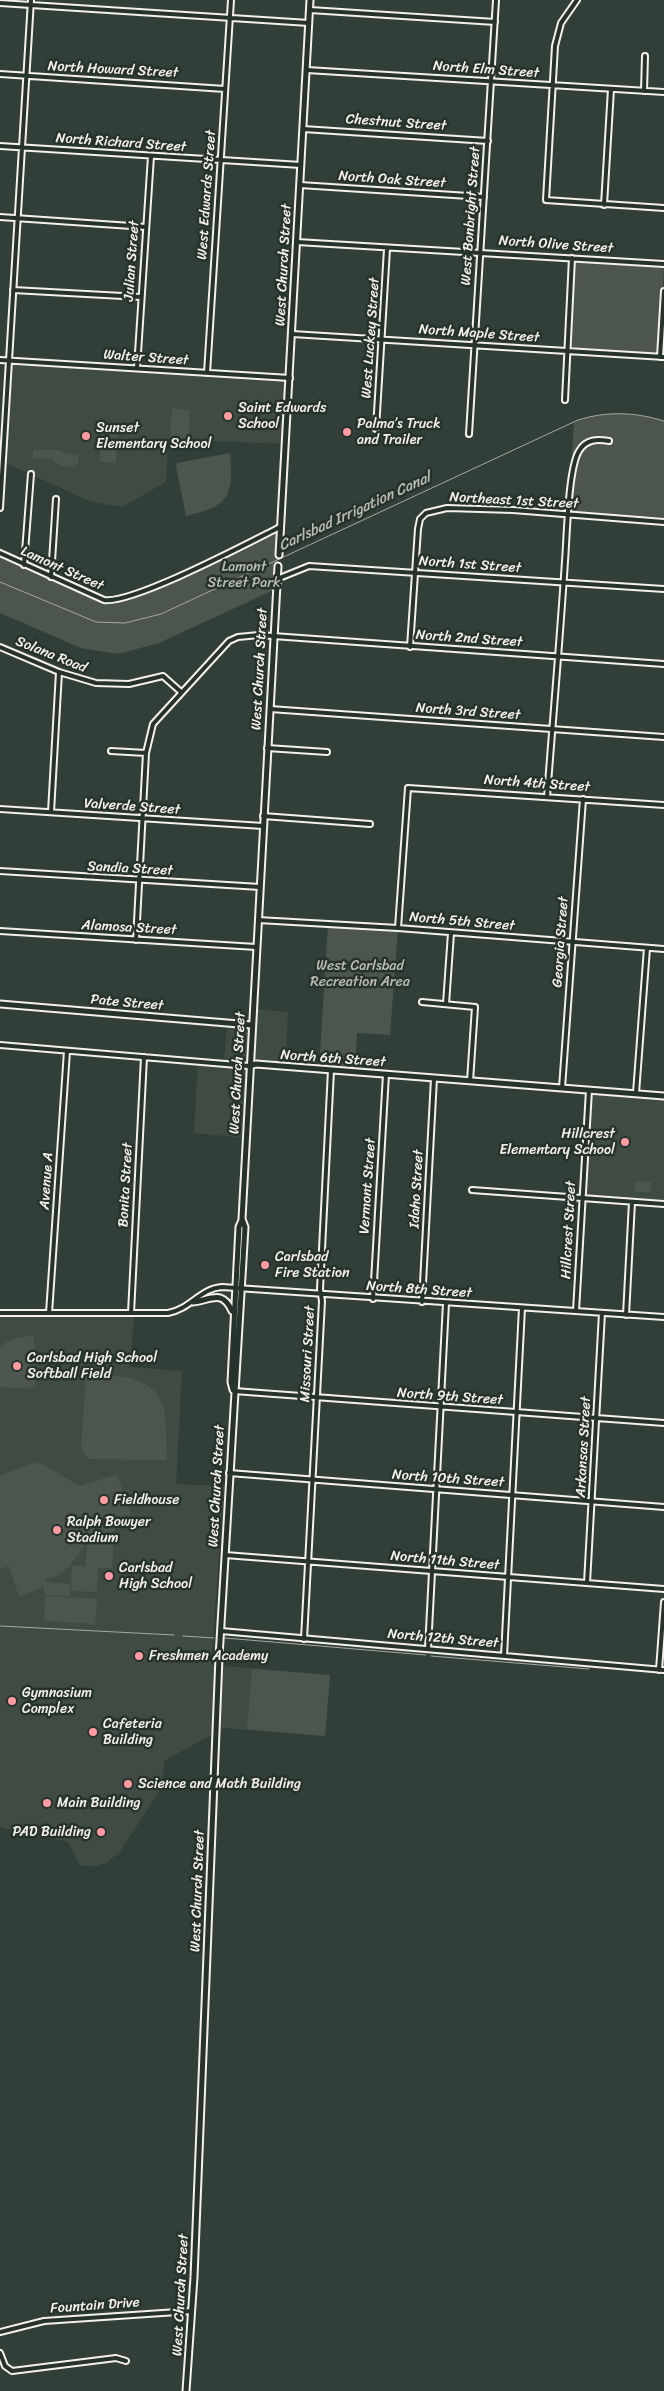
<!DOCTYPE html>
<meta charset="utf-8">
<style>
body{margin:0}
canvas{display:block;background:#323e38}
</style>
<canvas width="664" height="2391"></canvas>
<script>
const ctx = document.querySelector('canvas').getContext('2d');
ctx.lineJoin = 'round';
function fillPath(path, color) { ctx.fillStyle = color; ctx.fill(path, 'evenodd'); }
function stroke(path, color, width, dash) { ctx.strokeStyle = color; ctx.lineWidth = width; ctx.lineCap = dash ? 'butt' : 'round'; ctx.setLineDash(dash || []); ctx.stroke(path); }
function label(font, color, halo, rows, align = 'center') {
  ctx.font = font + ' Sriracha,sans-serif'; ctx.lineWidth = 5; ctx.setLineDash([]); ctx.textBaseline = 'middle'; ctx.strokeStyle = halo; ctx.fillStyle = color; for (const [text, x, y, turn = 0] of rows) {
    ctx.save(); ctx.translate(x, y); ctx.rotate((+turn || 0) * Math.PI / 180); ctx.textAlign = isNaN(turn) ? turn : align; if (halo) ctx.strokeText(text, 0, 0); ctx.fillText(text, 0, 0); ctx.restore();
  }
}
const built = new Path2D(`
 M9,361L290,378L285,444L168,439L166,482L122,507L92,502L3,462Z
 M252,1009L288,1012L285,1066H249L246,1138L194,1133L198,1062L224,1064L227,1023L251,1025Z
 M589,1090L664,1096V1204L582,1198Z
 M0,1317H134L130,1367L182,1371L176,1484L224,1486L211,1665L330,1675L325,1736L224,1728L164,1761L162,1785L159,1792L119,1853L106,1863L95,1866H83L79,1864L68,1842L0,1827Z`);
const green = new Path2D(`
 M572,258L664,264L660,357L568,351Z
 M172,408L190,410L188,439L170,438Z
 M618,413L649,417L664,421V522L568,514L574,422L592,416Z
 M102,428L118,429L116,463L100,462Z
 M33,450H59L66,454L78,455V464C67,468 60,468 53,459L33,458Z
 M230,453C234,496 230,506 186,516L176,466L177,463Z
 M280,527L276,589L159,643L118,654L81,648L0,613V553L109,601L152,588Z
 M328,925L398,928L390,1035L357,1033L355,1072L319,1069Z
 M635,1181L651,1182V1192H635Z
 M28,1336H34L35,1385L30,1389L0,1387V1346L13,1339Z
 M86,1375C114,1375 156,1375 164,1409C167,1425 166,1443 167,1460L88,1459L81,1449Z
 M38,1462L80,1486L117,1474L131,1514L115,1519L112,1568H98L97,1592L71,1591L72,1566H86L87,1542C76,1557 65,1578 45,1579V1582L70,1584V1596L44,1595V1586L19,1597L9,1566L0,1569V1475Z
 M45,1596L97,1599L95,1624L44,1621Z
 M252,1669L330,1675L325,1736L247,1729Z`);
const stream = new Path2D(`
 M0,582L96,622L125,623L161,614L578,420C607,411 635,412 664,421
 M0,1626L174,1635
 M183,1636L214,1638
 M225,1638L426,1655
 M431,1656L589,1669`);
const minor = new Path2D(`
 M577,0L561,23L555,46L546,200L664,208
 M0,3L309,23
 M310,10L495,22
 M307,70L664,92
 M0,74L225,89
 M644,91L645,56
 M303,129L488,141
 M0,146L301,165
 M300,185L484,197
 M604,205L611,89
 M0,217L146,227
 M297,242L664,264
 M13,290L141,297
 M292,334L664,357
 M660,357L664,291
 M0,360L290,378
 M137,368L151,156
 M207,373L231,0
 M565,400L572,258
 M376,429L387,249
 M469,434L496,0
 M0,508L31,0
 M0,553L104,600C133,604 248,543 280,527
 M24,565L31,474
 M51,577L56,499
 M277,579L309,566L664,589
 M0,647L59,672L96,683L129,684L163,676L181,692
 M410,647L418,529L420,519L426,513L447,508L513,510L664,522
 M270,709L664,737
 M267,748L327,752
 M111,751L146,753
 M547,797C553,718 560,639 565,561C567,537 568,469 579,451C586,439 597,439 609,441
 M0,809L263,826
 M51,812L59,672
 M263,816L370,824
 M0,871L260,887
 M258,920L398,928L664,949
 M398,928L408,788L664,805
 M0,931L256,947
 M136,940L146,753L153,724L229,641L238,637L259,635L664,664
 M422,1002L475,1007L470,1081
 M446,1004L451,933
 M0,1045L249,1066
 M562,1088L583,799
 M636,1093L647,948
 M472,1190L664,1204
 M373,1299L386,1074
 M422,1302L434,1078
 M576,1311L589,1090
 M0,1313H168C189,1310 201,1288 222,1287L664,1317
 M49,1313L67,1051
 M131,1313L144,1057
 M626,1315L632,1202
 M234,1391L664,1423
 M229,1473L664,1507
 M225,1555L664,1589
 M587,1583L602,1313
 M221,1631L664,1670
 M304,1639L322,1301L320,1289L331,1070
 M428,1649L446,1303
 M504,1656L522,1308
 M659,1670L664,1602
 M0,2332L44,2321L192,2311
 M0,2353L5,2366L12,2371L116,2358L126,2361`);
const tertiary = new Path2D(`
 M279,555L310,0
 M0,1004L251,1025
 M249,1066L256,1064L664,1096
 M193,1302C211,1300 222,1289 232,1311
 M233,1390L231,1382L239,1227L242,1220
 M186,2391L194,2277L219,1657L245,1227L242,1219L278,566`);
const markers = [
 [228,416,5,"#ff9aa2"],
 [347,432,5,"#ff9aa2"],
 [86,436,5,"#ff9aa2"],
 [625,1142,5,"#ff9aa2"],
 [265,1265,5,"#ff9aa2"],
 [17,1366,5,"#ff9aa2"],
 [104,1500,5,"#ff9aa2"],
 [57,1530,5,"#ff9aa2"],
 [109,1576,5,"#ff9aa2"],
 [139,1656,5,"#ff9aa2"],
 [12,1701,5,"#ff9aa2"],
 [93,1732,5,"#ff9aa2"],
 [128,1784,5,"#ff9aa2"],
 [47,1803,5,"#ff9aa2"],
 [101,1832,5,"#ff9aa2"]
];
const streetNames = [
 ["North Howard Street",113,70,3],
 ["North Elm Street",486,70,4],
 ["Chestnut Street",396,123,4],
 ["North Richard Street",121,143,4],
 ["North Oak Street",392,180,4],
 ["West Edwards Street",207,195,-86],
 ["West Bonbright Street",471,216,-86],
 ["North Olive Street",556,245,4],
 ["Julian Street",132,261,-86],
 ["West Church Street",284,265,-87],
 ["North Maple Street",479,334,4],
 ["West Luckey Street",371,338,-86],
 ["Walter Street",146,358,4],
 ["Northeast 1st Street",514,501,3],
 ["North 1st Street",470,565,4],
 ["Lamont Street",62,569,24],
 ["North 2nd Street",469,639,4],
 ["Solana Road",51,655,22],
 ["West Church Street",260,669,-87],
 ["North 3rd Street",468,712,4],
 ["North 4th Street",537,784,4],
 ["Valverde Street",132,807,4],
 ["Sandia Street",130,869,3],
 ["North 5th Street",462,922,5],
 ["Alamosa Street",129,928,3],
 ["Georgia Street",561,942,-86],
 ["Pate Street",127,1003,5],
 ["North 6th Street",333,1059,4],
 ["West Church Street",238,1073,-87],
 ["Avenue A",47,1181,-86],
 ["Bonita Street",126,1185,-87],
 ["Vermont Street",368,1186,-86],
 ["Idaho Street",417,1189,-87],
 ["Hillcrest Street",569,1230,-87],
 ["North 8th Street",419,1290,4],
 ["Missouri Street",308,1354,-87],
 ["North 9th Street",450,1397,4],
 ["Arkansas Street",584,1447,-87],
 ["North 10th Street",448,1479,4],
 ["West Church Street",217,1486,-87],
 ["North 11th Street",445,1561,5],
 ["North 12th Street",443,1639,5],
 ["West Church Street",198,1891,-88],
 ["West Church Street",181,2295,-87],
 ["Fountain Drive",95,2306,-4]
];
const poiNames = [
 ["Saint Edwards",238,408],
 ["School",238,424],
 ["Palma’s Truck",357,424],
 ["and Trailer",357,440],
 ["Sunset",96,428],
 ["Elementary School",96,444],
 ["Hillcrest",615,1134,"right"],
 ["Elementary School",615,1150,"right"],
 ["Carlsbad",275,1257],
 ["Fire Station",275,1273],
 ["Carlsbad High School",27,1358],
 ["Softball Field",27,1374],
 ["Fieldhouse",114,1500],
 ["Ralph Bowyer",67,1522],
 ["Stadium",67,1538],
 ["Carlsbad",119,1568],
 ["High School",119,1584],
 ["Freshmen Academy",149,1656],
 ["Gymnasium",22,1693],
 ["Complex",22,1709],
 ["Cafeteria",103,1724],
 ["Building",103,1740],
 ["Science and Math Building",138,1784],
 ["Main Building",57,1803],
 ["PAD Building",91,1832,"right"]
];
const parkNames = [
 ["Lamont",244,567],
 ["Street Park",244,583],
 ["West Carlsbad",360,966],
 ["Recreation Area",360,982]
];
const waterNames = [
 ["Carlsbad Irrigation Canal",355,512,-25]
];
fillPath(built, '#404b44');
fillPath(green, '#4c564f');
stroke(stream, '#a6a9a1', 1);
stroke(minor, '#f4f1e8', 8);
stroke(tertiary, '#f4f1e8', 9);
stroke(minor, '#26332d', 4);
stroke(tertiary, '#26332d', 5);
for (const [x, y, r, color] of markers) { const dot = new Path2D(); dot.arc(x, y, r, 0, 2 * Math.PI); ctx.fillStyle = color; ctx.fill(dot); stroke(dot, '#26332d', 2); }
label('14px', '#f4f1e8', '#26332d', streetNames);
label('14px', '#f4f1e8', '#26332d', poiNames, 'left');
label('14px', '#b9bbb2', '#26332d', parkNames);
label('italic 15px', '#babbb3', '#26332d', waterNames);
</script>
